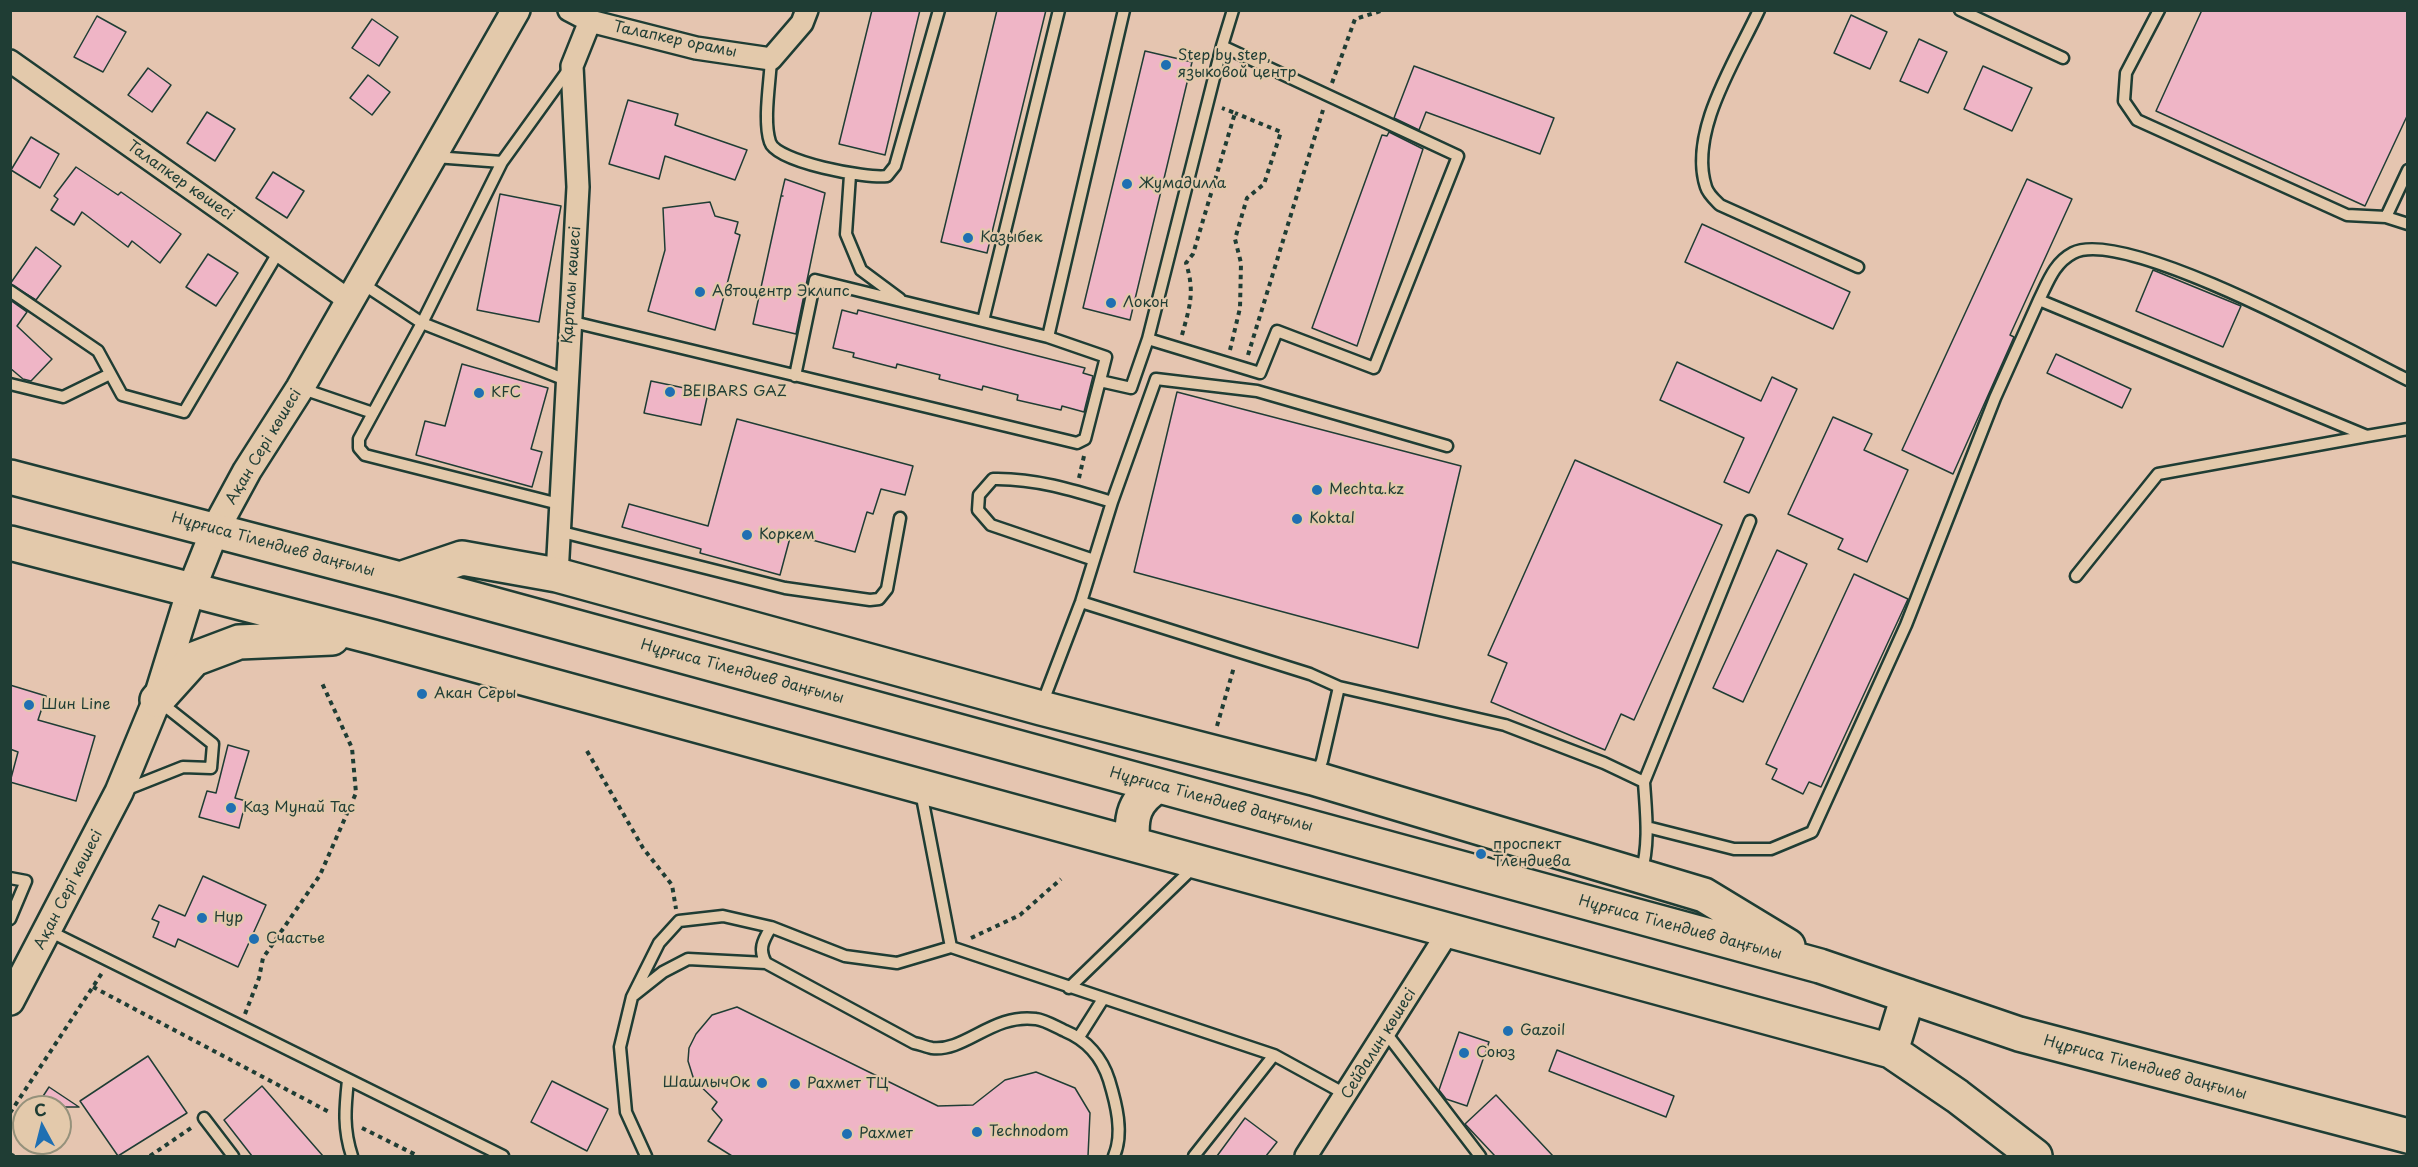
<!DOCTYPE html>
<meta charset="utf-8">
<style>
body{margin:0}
#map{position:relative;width:2418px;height:1167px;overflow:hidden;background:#e5c5b0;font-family:"Playpen Sans",sans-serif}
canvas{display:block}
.frame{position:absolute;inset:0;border:12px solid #1f3d34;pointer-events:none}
.north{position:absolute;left:12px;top:1095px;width:60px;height:60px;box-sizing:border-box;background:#e3c9ab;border:2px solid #95917b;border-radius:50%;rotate:353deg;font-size:16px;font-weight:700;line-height:24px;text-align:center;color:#1f3d34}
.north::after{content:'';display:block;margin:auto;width:21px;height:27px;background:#1f6fb2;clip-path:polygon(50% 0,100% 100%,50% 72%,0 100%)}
</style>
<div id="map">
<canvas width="2418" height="1167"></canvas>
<div class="frame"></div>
<div class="north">С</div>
</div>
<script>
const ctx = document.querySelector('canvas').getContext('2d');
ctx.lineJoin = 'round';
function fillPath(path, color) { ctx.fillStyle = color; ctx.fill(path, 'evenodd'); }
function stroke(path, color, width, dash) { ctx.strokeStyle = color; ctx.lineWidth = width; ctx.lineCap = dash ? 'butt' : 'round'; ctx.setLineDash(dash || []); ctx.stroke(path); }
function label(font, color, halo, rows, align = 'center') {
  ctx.font = font + ' "Playpen Sans",sans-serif'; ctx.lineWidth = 4.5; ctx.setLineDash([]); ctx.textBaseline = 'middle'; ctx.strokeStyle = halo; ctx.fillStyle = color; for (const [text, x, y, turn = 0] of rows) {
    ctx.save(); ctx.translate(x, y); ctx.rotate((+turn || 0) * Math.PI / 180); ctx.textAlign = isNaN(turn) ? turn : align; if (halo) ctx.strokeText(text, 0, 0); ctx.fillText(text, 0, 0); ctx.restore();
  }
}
const building = new Path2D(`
 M872,10H920L885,155L839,144Z
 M997,10H1046L987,253L941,242Z
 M2202,10H2408V114L2365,206L2156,111Z
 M1851,15L1887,32L1870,69L1834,53Z
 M97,16L126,32L103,72L74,57Z
 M372,19L398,37L379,66L352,48Z
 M1919,39L1947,52L1928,93L1900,81Z
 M1145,51L1192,62L1130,320L1083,308Z
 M1414,66L1554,118L1540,154L1426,112L1419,130L1394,118Z
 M1983,66L2032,88L2012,131L1964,109Z
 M148,68L171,85L152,112L128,95Z
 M368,75L390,92L372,115L350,98Z
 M628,100L678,114L675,125L747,150L735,180L665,156L659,179L609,164Z
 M207,112L235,129L215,161L187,143Z
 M1389,132L1423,149L1357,346L1312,328L1382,135L1387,136Z
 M31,137L59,154L40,188L11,170Z
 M76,167L118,195L121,192L181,234L160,263L132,241L128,247L82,212L74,225L51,210L58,199L54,196Z
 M273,172L304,191L287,218L256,198Z
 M785,179L825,193L796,334L753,324L781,196H783H781Z
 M2027,179L2072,199L2010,335L2014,337L1953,474L1902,450Z
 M500,194L561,206L539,322L477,310Z
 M710,202L715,216L738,222L735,233L740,235L715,330L648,311L665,250L663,208Z
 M1702,224L1850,292L1833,329L1685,262Z
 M36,247L61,266L36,300L10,284Z
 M208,254L238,273L216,306L186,287Z
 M2153,270L2241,306L2223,347L2136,311Z
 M10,300L27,312L17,326L52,359L31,381L23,379L10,368Z
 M842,310L857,314L858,310L1085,368L1083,373L1093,376L1084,412L1062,406L1061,410L1017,400L1018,395L983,386L982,390L939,379L940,375L897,364L896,368L853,357L854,353L833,348Z
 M2056,354L2131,389L2122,408L2047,373Z
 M1677,362L1761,401L1772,377L1797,389L1749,493L1724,482L1744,438L1660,400Z
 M462,364L548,388L531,449L542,452L532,487L416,455L425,421L445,426Z
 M651,381L708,393L701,425L644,413Z
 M1177,392L1461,466L1418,648L1134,572Z
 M1833,417L1872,434L1864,450L1908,470L1867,562L1838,549L1843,539L1788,514Z
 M737,419L913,466L905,495L881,489L873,514L867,512L855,552L791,534L780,575L700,553L701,549L622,527L629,504L708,526Z
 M1575,460L1722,525L1634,720L1621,714L1605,750L1491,702L1507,663L1488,655Z
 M1777,550L1807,564L1743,702L1713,688Z
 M1854,574L1908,599L1821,787L1809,782L1803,794L1772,779L1777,769L1766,764Z
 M10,685L46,696L38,720L95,736L76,801L10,782L18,752L10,749Z
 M228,745L249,751L235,798L246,801L239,828L199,817L207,791L216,793Z
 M203,876L266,905L238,967L178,939L175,947L153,937L159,922L152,919L159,905L185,916Z
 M737,1007L938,1106L973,1105L1005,1080L1036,1072L1075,1088L1090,1113L1088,1156H732L708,1141L722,1120L712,1109L717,1102L694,1080L688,1061L689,1048L696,1034L712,1015Z
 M1459,1032L1489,1042L1467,1106L1446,1099L1439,1090Z
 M1557,1050L1674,1096L1666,1117L1549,1071Z
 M148,1056L187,1113L118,1156L80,1101Z
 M552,1081L608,1109L587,1151L531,1122Z
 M262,1086L323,1156H252L224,1120Z
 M49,1087L79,1107H36Z
 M1496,1095L1553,1156H1495L1465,1124Z
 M1245,1118L1277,1142L1266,1156H1217Z`);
const path = new Path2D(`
 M1332,83L1355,19L1384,10
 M1182,335C1190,306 1195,292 1186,263L1193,254L1235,113L1222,108
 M1230,350L1240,308L1241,263L1235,239L1247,198L1264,184L1281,132L1235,113
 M1248,355L1323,110
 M1079,478L1084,456
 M1217,726L1234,667
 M587,751L643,848L672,885L676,909
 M971,938L1020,915L1061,879
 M93,987L331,1113
 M245,1014L259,978L263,958L320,875L356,793L352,748L321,681
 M10,1113L102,973
 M362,1128L418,1156
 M10,1154L14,1156
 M150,1156L194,1126`);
const service = new Path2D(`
 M1759,10C1736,60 1688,132 1706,187C1708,194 1715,200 1720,205L1858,267
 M1960,10L2063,58
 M2159,10L2126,73L2124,101L2137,120L2347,215L2386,217
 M1222,46L1458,156L1374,368L1277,331L1260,373L1148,339L1222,46L1233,10
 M771,59C770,82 763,121 770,142C776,162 867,179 887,176L895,166L939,10
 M435,157L502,162
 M2408,170L2386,217L2408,224
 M850,175L846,234L861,270L900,299
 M360,282L422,323L502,162L569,69
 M10,291L98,351L122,395L184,412L279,251
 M2039,300C2048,282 2054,263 2073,253C2125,226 2352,352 2408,380
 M569,321L1077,443L1085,439L1106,357L1048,337
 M983,321L1059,10
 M795,376L815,280L1048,337L1124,10
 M1100,381L1131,388L1148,339
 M10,384L63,397L110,374
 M300,388L373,413
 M559,504L365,455L359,448V439L422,323L566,380
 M558,531L785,588L870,600L879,599L887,589L900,518
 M1094,560L991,525L978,510L979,495L993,479C1034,478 1073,490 1112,502
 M2076,576L2158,474L2367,436
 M1081,602L1310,674L1339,687L1322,761L1316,774
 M1339,687L1505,725L1604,763L1644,782
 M1042,704L1081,602L1112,502L1156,379L1257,391L1447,446
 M125,790L183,767L211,768L213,744L160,702
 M921,792L951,947L1274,1055L1347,1095
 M1647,827L1734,849H1771L1812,832L1906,625L1995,398L2039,300L2367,436L2408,429
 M1641,874C1650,843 1646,813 1644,782L1750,521
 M10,878L26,881L10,919
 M49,931L503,1156
 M951,947L897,963L845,956L771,927C763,941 758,949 766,963L914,1043C920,1044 926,1047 932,1048C965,1052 993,1013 1036,1019C1045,1020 1056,1027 1065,1031C1087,1040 1102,1058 1109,1080C1116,1103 1124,1133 1114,1156
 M1069,988L1194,867
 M634,995L663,972L688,959L766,963
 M1386,1033L1480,1156
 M1079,1037L1103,999
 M348,1080C345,1108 343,1129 352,1156
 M204,1118L233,1156
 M646,1156L626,1112L620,1047L632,997L659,943L679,921L723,916L771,927
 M1194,1156L1274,1055`);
const minor = new Path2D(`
 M590,21L696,48L771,59L802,23L807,10
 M10,61L350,301
 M557,575L578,187L572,66L590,21L569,10
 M1306,1156L1450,929`);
const tertiary = new Path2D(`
 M10,1001L119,792L157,700L191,590L215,530L247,471L300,388L516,10`);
const primary = new Path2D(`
 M10,477L400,579L1820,966L2019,1034L2408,1136
 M10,543L373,637L1891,1051L1957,1096L2035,1156
 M400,579L462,558L557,575L1041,708L1313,778L1704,895L1788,946
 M157,700L194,659L239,642L332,638
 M1133,844C1130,817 1134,800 1158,786
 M1891,1051L1908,996`);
const markers = [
 [1166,65,6,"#1f6fb2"],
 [1127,184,6,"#1f6fb2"],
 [968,238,6,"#1f6fb2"],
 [700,292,6,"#1f6fb2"],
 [1111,303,6,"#1f6fb2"],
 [670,392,6,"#1f6fb2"],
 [479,393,6,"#1f6fb2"],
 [1317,490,6,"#1f6fb2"],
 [1297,519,6,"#1f6fb2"],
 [747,535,6,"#1f6fb2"],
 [422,694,6,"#1f6fb2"],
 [29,705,6,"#1f6fb2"],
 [231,808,6,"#1f6fb2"],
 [1481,854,6,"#1f6fb2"],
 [202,918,6,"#1f6fb2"],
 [254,939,6,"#1f6fb2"],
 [1508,1031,6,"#1f6fb2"],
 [1464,1053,6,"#1f6fb2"],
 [762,1083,6,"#1f6fb2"],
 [795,1084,6,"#1f6fb2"],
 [977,1132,6,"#1f6fb2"],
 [847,1134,6,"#1f6fb2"]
];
const streetNames = [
 ["Талапкер орамы",675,40,12],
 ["Талапкер көшесі",180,181,35],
 ["Қарталы көшесі",572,285,-86],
 ["Ақан Сері көшесі",264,447,-59],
 ["Нұрғиса Тілендиев даңғылы",273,545,15],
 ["Нұрғиса Тілендиев даңғылы",742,672,15],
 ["Нұрғиса Тілендиев даңғылы",1211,800,15],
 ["Ақан Сері көшесі",69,890,-63],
 ["Нұрғиса Тілендиев даңғылы",1680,928,15],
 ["Сейдалин көшесі",1379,1044,-58],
 ["Нұрғиса Тілендиев даңғылы",2145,1068,15]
];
const poiNames = [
 ["Step by step,",1178,56],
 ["языковой центр",1178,73],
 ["Жумадилла",1139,184],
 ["Казыбек",980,238],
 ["Автоцентр Эклипс",712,292],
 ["Локон",1123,303],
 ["BEIBARS GAZ",682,392],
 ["KFC",491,393],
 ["Mechta.kz",1329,490],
 ["Koktal",1309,519],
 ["Коркем",759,535],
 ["Акан Серы",434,694],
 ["Шин Line",41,705],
 ["Каз Мунай Тас",243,808],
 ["проспект",1493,845],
 ["Тлендиева",1493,862],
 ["Нур",214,918],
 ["Счастье",266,939],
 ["Gazoil",1520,1031],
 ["Союз",1476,1053],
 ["ШашлычОк",750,1083,"right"],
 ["Рахмет ТЦ",807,1084],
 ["Technodom",989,1132],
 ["Рахмет",859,1134]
];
fillPath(building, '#efb5c6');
stroke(building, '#1f3d34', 1.5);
stroke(service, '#1f3d34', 15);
stroke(minor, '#1f3d34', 26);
stroke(tertiary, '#1f3d34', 32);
stroke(primary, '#1f3d34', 38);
stroke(path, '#1f3d34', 4, [4.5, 4.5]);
stroke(service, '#e3c9ab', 10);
stroke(minor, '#e3c9ab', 21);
stroke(tertiary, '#e3c9ab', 27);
stroke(primary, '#e3c9ab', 33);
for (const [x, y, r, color] of markers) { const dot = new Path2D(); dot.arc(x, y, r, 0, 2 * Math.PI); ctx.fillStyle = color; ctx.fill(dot); stroke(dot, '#e3c9ab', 2); }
label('15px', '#1f3d34', '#e3c9ab', streetNames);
label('15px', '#1f3d34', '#e3c9ab', poiNames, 'left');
</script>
